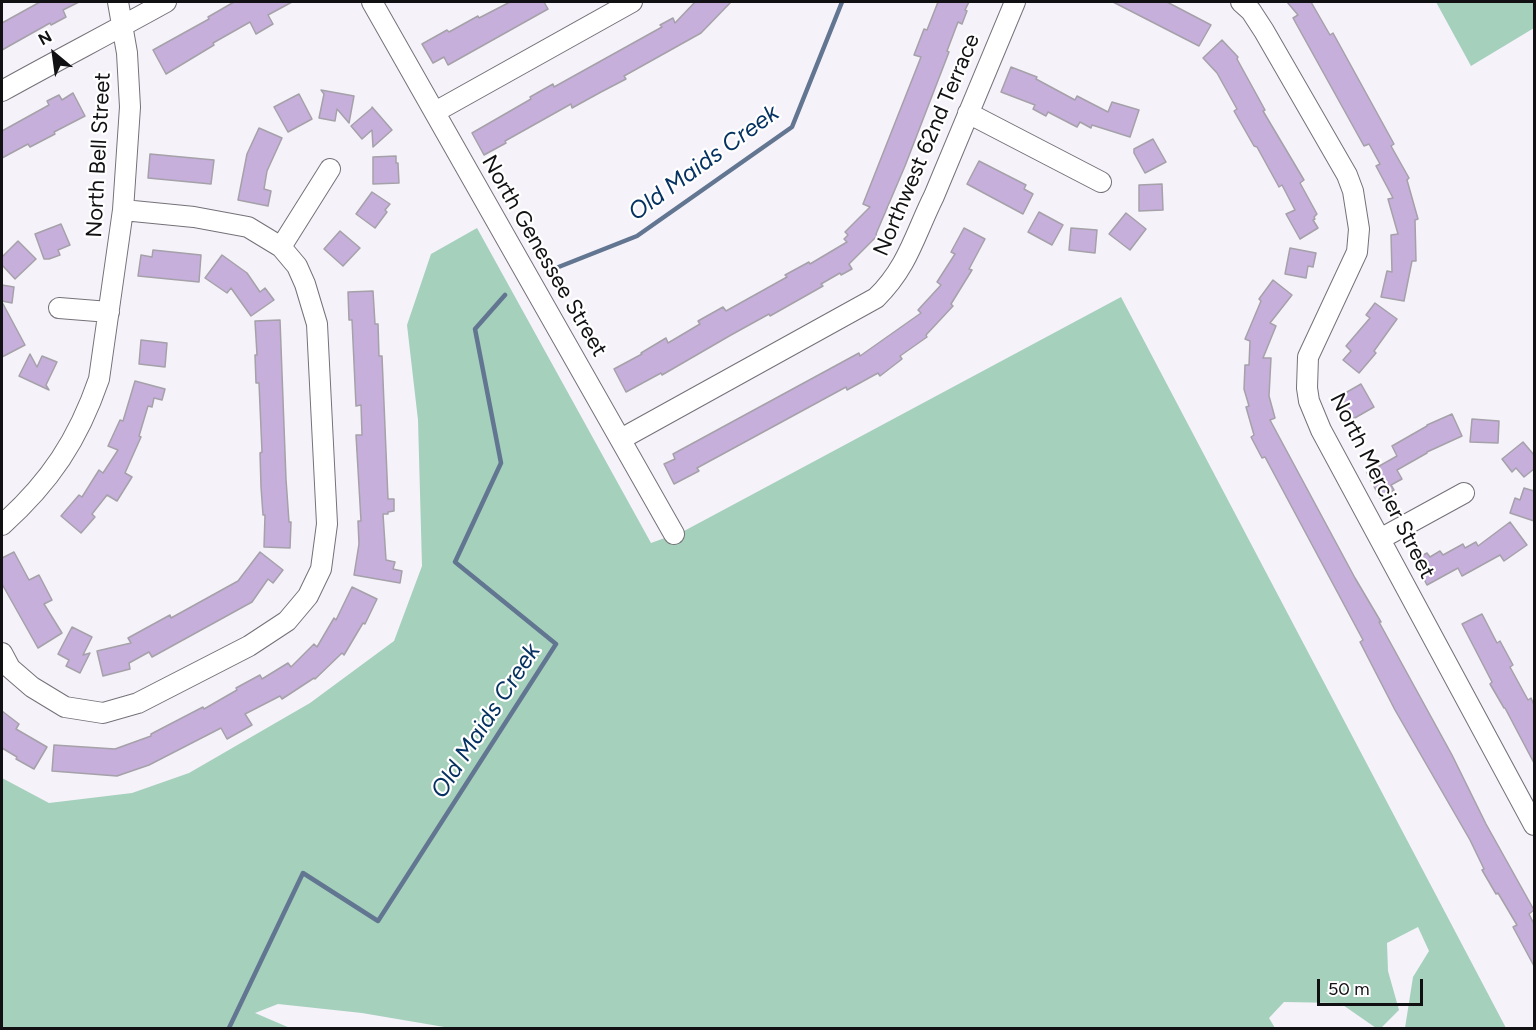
<!DOCTYPE html>
<style>
body{margin:0}
#map{position:relative;width:1536px;height:1030px;overflow:hidden;background:#f6f2fa;font-family:Figtree,sans-serif}
canvas{display:block}
.frame{position:absolute;inset:0;border:3px solid #111013;pointer-events:none}
.north{position:absolute;left:24px;top:24px;width:60px;height:60px;-webkit-text-stroke:4px #fff;paint-order:stroke;rotate:331deg;font-size:16px;font-weight:700;line-height:24px;text-align:center;color:#111013}
.north::after{content:'';display:block;margin:auto;width:21px;height:27px;background:#111013;clip-path:polygon(50% 0,100% 100%,50% 72%,0 100%)}
.scale{position:absolute;left:1317px;top:979px;width:106px;height:27px;box-sizing:border-box;border:3px solid #111013;border-top:0;padding-left:8px;font-size:18px;line-height:21px;white-space:nowrap;color:#111013;-webkit-text-stroke:4px #fff;paint-order:stroke}
</style>
<div id="map">
<canvas width="1536" height="1030"></canvas>
<div class="frame"></div>
<div class="north">N</div>
<div class="scale">50 m</div>
</div>
<script>
const ctx = document.querySelector('canvas').getContext('2d');
ctx.lineJoin = 'round';
function fillPath(path, color) { ctx.fillStyle = color; ctx.fill(path, 'evenodd'); }
function stroke(path, color, width, dash) { ctx.strokeStyle = color; ctx.lineWidth = width; ctx.lineCap = dash ? 'butt' : 'round'; ctx.setLineDash(dash || []); ctx.stroke(path); }
function label(font, color, halo, rows, align = 'center') {
  ctx.font = font + ' Figtree,sans-serif'; ctx.lineWidth = 4.5; ctx.setLineDash([]); ctx.textBaseline = 'middle'; ctx.strokeStyle = halo; ctx.fillStyle = color; for (const [text, x, y, turn = 0] of rows) {
    ctx.save(); ctx.translate(x, y); ctx.rotate((+turn || 0) * Math.PI / 180); ctx.textAlign = isNaN(turn) ? turn : align; if (halo) ctx.strokeText(text, 0, 0); ctx.fillText(text, 0, 0); ctx.restore();
  }
}
const green = new Path2D(`
 M1436,2H1534V28L1471,66Z
 M477,228L651,543L684,531L1121,297L1506,1028H1405L1413,977L1429,951L1418,927L1387,943L1388,971L1399,1010L1381,1028H1376L1340,1003L1284,1002L1269,1018L1275,1028H450L362,1013L278,1004L255,1013L290,1028H2V778L49,803L132,793L189,773L310,703L394,641L422,566L418,420L407,325L431,254Z`);
const stream = new Path2D(`
 M551,270L637,236L792,127L842,2
 M229,1028L303,873L378,921L556,644L455,562L501,463L475,329L505,295`);
const building = new Path2D(`
 M40,2H79L63,10L66,17L51,25L50,23L2,50V23Z
 M234,2H292L268,15L273,24L256,34L250,22L213,43L214,45L166,74L153,50L209,19L208,17Z
 M510,2H544L548,9L448,65L444,57L433,63L422,44L447,30L449,32L478,16L479,18Z
 M695,2H731L701,33L624,76L626,79L601,92L572,108L571,104L505,141L506,143L484,155L472,133L531,99L530,97L553,84L554,87L662,27L660,25L673,18L675,23Z
 M938,2H969L965,10L967,11L962,24L958,22L947,51L949,52L905,166L876,234L877,236L849,264L852,269L841,275L840,273L821,284L823,286L770,316L769,314L731,335L662,375L661,373L626,392L614,369L642,354L641,353L666,338L668,343L700,324L698,321L723,307L726,311L787,277L785,275L809,262L810,264L847,242L844,239L848,235L845,232L870,207L863,204L921,57L914,55L924,29L927,30Z
 M1113,2H1167L1211,25L1199,46Z
 M1287,2H1311L1330,35L1333,33L1377,113L1394,144L1391,146L1409,178L1407,180L1418,219L1415,220L1416,261H1412L1404,301L1381,297L1387,271L1392,272L1391,235L1398,234L1388,199L1393,198L1376,166L1380,164L1369,144L1364,146L1293,18L1298,15Z
 M1222,40L1238,57L1237,59L1265,110L1263,111L1304,180L1300,183L1317,214L1314,217L1315,219L1313,220L1318,228L1300,239L1286,214L1295,210L1282,185L1279,187L1257,147L1254,146L1234,111L1237,109L1217,73L1203,58Z
 M1011,67L1037,77L1036,79L1075,100L1077,96L1108,112L1112,102L1139,110L1130,137L1092,125L1091,128L1080,122L1077,127L1048,112L1046,116L1033,109L1035,105L1001,92Z
 M321,90L354,96L349,123L337,109L335,121L319,118L324,94Z
 M73,93L85,116L54,132L55,134L30,147L28,144L2,158V131L49,105L47,101L59,95L62,100Z
 M299,94L312,119L288,132L274,107Z
 M372,107L392,130L373,147L372,130L362,139L351,126L372,108Z
 M259,128L282,138L267,171L264,189L271,191L268,206L238,200L247,154Z
 M1153,139L1166,162L1145,173L1134,153V149Z
 M150,154L214,160L211,184L148,178Z
 M396,156V163H398L399,183L373,184V157Z
 M979,161L1026,185L1024,189L1033,194L1023,214L967,184Z
 M1162,184L1163,210L1139,211V185Z
 M372,192L390,204L385,210L387,212L375,228L356,214Z
 M1039,212L1063,225L1052,245L1028,232Z
 M1126,213L1146,229L1130,250L1109,234Z
 M61,224L70,245L58,250L60,255L49,259H44L35,234Z
 M964,228L985,239L969,269L972,270L951,304L953,306L926,335L927,337L900,356L902,359L880,376L878,373L847,390L846,387L697,468L699,471L674,484L664,464L675,459L673,454L859,353L860,356L921,313L918,310L941,285L937,282L955,254L951,252Z
 M1071,228L1097,230L1095,253L1069,250Z
 M340,231L360,248L343,266L324,249Z
 M18,241L36,259L15,279L2,265V257Z
 M1290,248L1316,253L1313,267L1308,266L1306,278L1285,274Z
 M153,250L201,255L199,282L138,276L141,255L152,257Z
 M222,255L247,273L260,292L265,288L274,300L251,316L231,288L227,293L205,278Z
 M1273,280L1292,295L1270,323L1276,326L1263,358H1271L1269,396L1275,418L1270,420L1355,578L1381,622H1379L1452,755L1486,824L1534,910L1529,914L1534,924V966L1513,927L1517,925L1498,893L1496,894L1482,870L1484,869L1470,840L1395,710L1360,642L1363,640L1265,457L1262,458L1251,437L1254,435L1246,407L1249,406L1244,389L1245,365H1249L1250,341L1245,339L1261,301L1259,299Z
 M2,285L14,287L12,303L2,301Z
 M373,291L375,324H378L379,356H382L388,499H394V511L388,512V514H383L386,560L395,562L393,569L402,571L400,583L354,575L359,544L358,521H361L356,435H362L361,405L356,406L352,320H349L348,292Z
 M2,302L25,345L2,357Z
 M1375,303L1397,319L1374,351L1376,353L1359,373L1343,360L1351,351L1346,346L1370,318L1366,315Z
 M280,320L286,479L289,522H291L290,548L264,547L265,515H263L261,487L260,453L262,452L259,383H256L255,355H257L255,321Z
 M141,340L167,343L165,367L139,364Z
 M30,354L37,367L42,356L57,362L46,385L49,390L19,376Z
 M135,381L165,389L162,400L154,398L152,407L148,406L139,436L141,437L125,473L132,477L117,501L107,495L92,514L95,517L81,533L61,516L79,495L82,497L99,470L103,473L118,450L108,446L120,420L123,421Z
 M1361,384L1374,407L1353,419L1340,396Z
 M1452,414L1462,436L1427,452V453L1397,470L1402,479L1391,485L1394,490L1380,498L1367,473L1397,456L1392,446L1427,426V425Z
 M1472,419L1499,421L1498,443L1470,442Z
 M1523,442L1534,455V469L1524,477L1516,468L1512,472L1502,459Z
 M1524,488L1534,491V521L1510,513L1515,498L1520,500Z
 M1510,522L1527,545L1504,561L1500,555L1462,576L1458,568L1427,585L1414,560L1427,553L1430,557L1440,551L1443,555L1463,544L1465,548L1476,542L1478,546Z
 M14,552L29,580L39,575L52,600L44,604L62,633L38,648L2,584V558Z
 M260,552L283,570L273,583L268,579L252,602L152,657L149,652L129,663L130,669L103,676L97,651L131,643L128,638L170,615L171,618L238,581Z
 M352,587L377,599L365,624L363,623L344,655L342,653L315,679L314,678L282,699L280,696L245,714L252,725L227,739L221,728L149,765L117,776L52,771L54,745L115,749L151,736V734L203,707L204,709L237,690L236,688L260,675L262,679L288,663L291,667L314,644L317,647L334,618L336,620Z
 M1482,614L1497,643L1500,641L1513,665L1510,667L1528,700L1531,698L1534,705V763L1505,708H1504L1490,684L1492,682L1462,624Z
 M72,627L92,637L83,655L90,653L80,673L66,666L69,660L58,654Z
 M2,711L19,724L16,729L47,747L34,769L16,759L17,757L2,748Z`);
const minor = new Path2D(`
 M372,2L674,534
 M1241,2L1251,11L1264,31L1347,175L1353,191L1359,229L1357,252L1308,357L1307,388L1309,401L1321,430L1534,825
 M2,91C56,61 112,32 166,2
 M435,112L632,2
 M968,113L1101,182
 M281,247L330,169
 M59,308L109,312
 M621,439L876,298C908,267 915,234 934,196L1015,2
 M2,525C50,482 78,440 99,379L123,210L130,107L127,53L118,2
 M1380,539L1464,493
 M2,653L10,668L32,687L65,707L103,713L138,703L249,646L287,621L308,596L321,569L327,524L317,324L305,284L297,266L281,247L248,227L194,217L123,210`);
const streetNames = [
 ["Northwest 62nd Terrace",927,145,-67],
 ["North Bell Street",99,155,-87],
 ["North Genessee Street",544,256,60],
 ["North Mercier Street",1382,486,63]
];
const waterNames = [
 ["Old Maids Creek",704,163,-36],
 ["Old Maids Creek",486,721,-57]
];
fillPath(green, '#a5d0bc');
stroke(stream, '#627692', 4.5);
fillPath(building, '#c6afdb');
stroke(building, '#a5a1a9', 1.5);
stroke(minor, '#757178', 22);
stroke(minor, '#fff', 20);
label('22px', '#111013', '#fff', streetNames);
label('italic 24px', '#053261', '#fff', waterNames);
</script>
